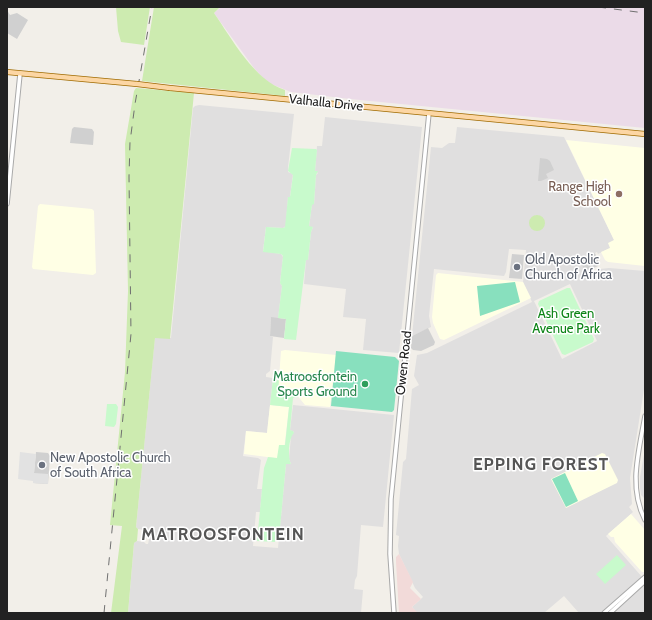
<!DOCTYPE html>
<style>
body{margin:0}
#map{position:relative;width:652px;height:620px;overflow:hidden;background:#f2efe9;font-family:Cabin,sans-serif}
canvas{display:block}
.frame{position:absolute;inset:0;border:8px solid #222;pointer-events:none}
</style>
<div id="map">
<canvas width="652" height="620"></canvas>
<div class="frame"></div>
</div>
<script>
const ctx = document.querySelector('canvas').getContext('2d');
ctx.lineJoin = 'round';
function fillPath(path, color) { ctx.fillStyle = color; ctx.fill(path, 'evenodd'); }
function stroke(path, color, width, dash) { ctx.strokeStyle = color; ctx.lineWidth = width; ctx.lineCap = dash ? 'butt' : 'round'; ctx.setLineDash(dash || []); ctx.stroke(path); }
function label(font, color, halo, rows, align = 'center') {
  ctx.font = font + ' Cabin,sans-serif'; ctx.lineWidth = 3; ctx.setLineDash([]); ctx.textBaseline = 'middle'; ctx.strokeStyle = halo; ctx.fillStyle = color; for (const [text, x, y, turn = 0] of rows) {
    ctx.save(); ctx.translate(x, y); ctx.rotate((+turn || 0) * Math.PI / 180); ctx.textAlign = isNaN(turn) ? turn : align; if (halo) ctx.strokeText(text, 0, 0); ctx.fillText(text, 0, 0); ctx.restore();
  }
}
const residential = new Path2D(`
 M199,105L294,114L288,168V172L293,174L290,197H288L286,226L283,228L266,227L263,251L281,254L283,257L280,283L282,286L278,318H271L270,336L273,337L270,371L266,374V377L273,378L267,433L246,431L243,456L258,458L261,460L257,489H262L260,512H256L253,546L278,548L286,464H291L289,459L291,436L294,432L290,430L293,405L394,415L383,527L361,525L357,576L355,580L354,589L363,590L361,613H128L134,543L137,541L144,542L146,544H148L151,531L138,529L136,527L155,337L171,338L193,108L195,106Z
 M325,117L422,127L399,353L363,350L366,319L343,317L346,289L304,284L306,260H308L311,232L313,227H309L312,204H314L316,175L318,173L315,171L317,146H322Z
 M457,127L564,137L614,240L610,248L598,254L597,252L580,261L587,275L600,269L609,268L645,271V383L630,478L632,504L629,507L633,512L606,536L643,578L604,613H579L564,596L544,613H416V612L412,607L423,597L415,588L399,554L398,546L399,536L396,535L403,462L406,459L412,389L419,385L414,376L417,355L427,353L532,302L523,282L526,250L509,249L506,272L504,276L434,269L429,316L431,327L412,336L431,147L442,148L449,143H455ZM570,284L597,341L562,359L534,301Z
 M645,449V499L641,495L640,488V477Z
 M645,582V613H610Z`);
const commercial = new Path2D(`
 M399,554L413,582L410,588L421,599L412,607L417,612L416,613H399L396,562V557Z`);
const industrial = new Path2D(`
 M221,7H645V128L350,99L291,92L271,84L263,78L254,68L214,13Z`);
const education = new Path2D(`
 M566,140L645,148V266L608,262L605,260L601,252L610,248L608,243L614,240Z
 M40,204L92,209L94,211L96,273L93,275L33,269L32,267L38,206Z
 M438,273L523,282L531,298L444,340L440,339L433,323L432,317L436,275Z
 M285,350L336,355L330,407L305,405L296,394L278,392L281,351Z
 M270,405L289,407L283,459L244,454L246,431L267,433Z
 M602,453L605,454L618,480L617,483L566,508L551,479Z
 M631,514L645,530V572H642L615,542L614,537H611L608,534Z`);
const religious = new Path2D(`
 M7,10L10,15L17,13L28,20L17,39L7,33Z
 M74,127L92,129L94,132L93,145L70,143L72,129Z
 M540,158L547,159L550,161L554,170L546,174L548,178L541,181H538Z
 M595,253L599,263L598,266L585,272L580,261Z
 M512,254L524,255L522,279L509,278Z
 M271,317L286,319L284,338L270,336Z
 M428,328L435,342L434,345L421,351L413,350L411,348L412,336Z
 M36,452L48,453L50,456L48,484L33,483Z`);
const grass = new Path2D(`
 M116,7H150L144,45L121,42L118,31Z
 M154,7H220L214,13C232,39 254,80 285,90V96L142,81Z
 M136,88L194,93L170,339L155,338L136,527L138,529L137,541L134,543L128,613H111L122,526L110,525L125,372L128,291L125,144L134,91Z
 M529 223a8 8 0 1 1 16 0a8 8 0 1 1-16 0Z`);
const park = new Path2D(`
 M292,148L316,149L317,150L315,171H318L316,175L314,204L312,205L309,226L313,227L311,232L308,260H306L296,340L284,339L286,319L278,318L282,286L280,283L283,256L281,254L263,252L266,227L283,228L285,227L288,197H290L293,175L288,171Z
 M567,288H570L594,339L593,342L565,355L562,354L538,304L539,301Z
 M273,378L279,379L278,392L296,394L298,397L293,398L290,430L293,431L294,433C288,439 288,457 291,464H286L279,539H275V542L257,541L264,468L268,457L277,458L279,445H285L289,407L270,405Z
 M107,404H116L118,407L116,424L114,427L105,426Z
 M617,555L626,565L605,584L596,574Z`);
const pitch = new Path2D(`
 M515,282L520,302L480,316L477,286Z
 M336,351L395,357L399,361L394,410L392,412L331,406Z
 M565,473L578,501L566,507L552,479Z`);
const parking = new Path2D(`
 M20,452L36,454L34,473L48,474V484L33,483V481L18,479Z`);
const minor = new Path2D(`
 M7,204L20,74
 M645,416C639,451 628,487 645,520
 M394,613L390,554L391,499L429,113
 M604,613L645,577
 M610,613L645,581`);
const major = new Path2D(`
 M7,72L137,84
 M170,88L645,134`);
const rail = new Path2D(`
 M598,7L645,13
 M104,613L131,334L129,177L130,142L135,104L152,7`);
const majorBridge = new Path2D(`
 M137,84L170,88`);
const markers = [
 [619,194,4,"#8d6e63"],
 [517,267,4,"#6b7280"],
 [365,384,4,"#2e9e5b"],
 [42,465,4,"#6b7280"]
];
const streetNames = [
 ["Valhalla Drive",326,103,6],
 ["Owen Road",404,363,-84]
];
const educationNames = [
 ["Range High",611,187],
 ["School",611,202]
];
const worshipNames = [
 ["Old Apostolic",525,260],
 ["Church of Africa",525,275],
 ["New Apostolic Church",50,458],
 ["of South Africa",50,473]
];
const parkNames = [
 ["Ash Green",566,314],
 ["Avenue Park",566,329]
];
const leisureNames = [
 ["Matroosfontein",357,377],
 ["Sports Ground",357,392]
];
const districtNames = [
 ["EPPING FOREST",541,465],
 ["MATROOSFONTEIN",223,535]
];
fillPath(residential, '#e0dfdf');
fillPath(commercial, '#f2dad9');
fillPath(industrial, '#ebdbe8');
fillPath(education, '#ffffe5');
fillPath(religious, '#d0d0d0');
fillPath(grass, '#cdebb0');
fillPath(park, '#c8facc');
fillPath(pitch, '#88e0be');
fillPath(parking, '#e2e2e2');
stroke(minor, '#a9a9a9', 5.5);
stroke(major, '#a06b00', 6);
stroke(minor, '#fff', 3.5);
stroke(major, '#fcd6a4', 4.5);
stroke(rail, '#707070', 1, [8, 8]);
stroke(majorBridge, '#a06b00', 6, []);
stroke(majorBridge, '#fcd6a4', 4.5);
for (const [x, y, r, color] of markers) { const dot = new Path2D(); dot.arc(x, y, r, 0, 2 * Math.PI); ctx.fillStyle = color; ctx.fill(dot); stroke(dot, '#fff', 1.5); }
label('13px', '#222', '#fff', streetNames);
label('13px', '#785e54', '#fff', educationNames, 'right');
label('13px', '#5b616d', '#fff', worshipNames, 'left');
label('13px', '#0c8416', '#fff', parkNames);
label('13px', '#27864d', '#fff', leisureNames, 'right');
ctx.letterSpacing = '1px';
label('bold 17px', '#555', '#fff', districtNames);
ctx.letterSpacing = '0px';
</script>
